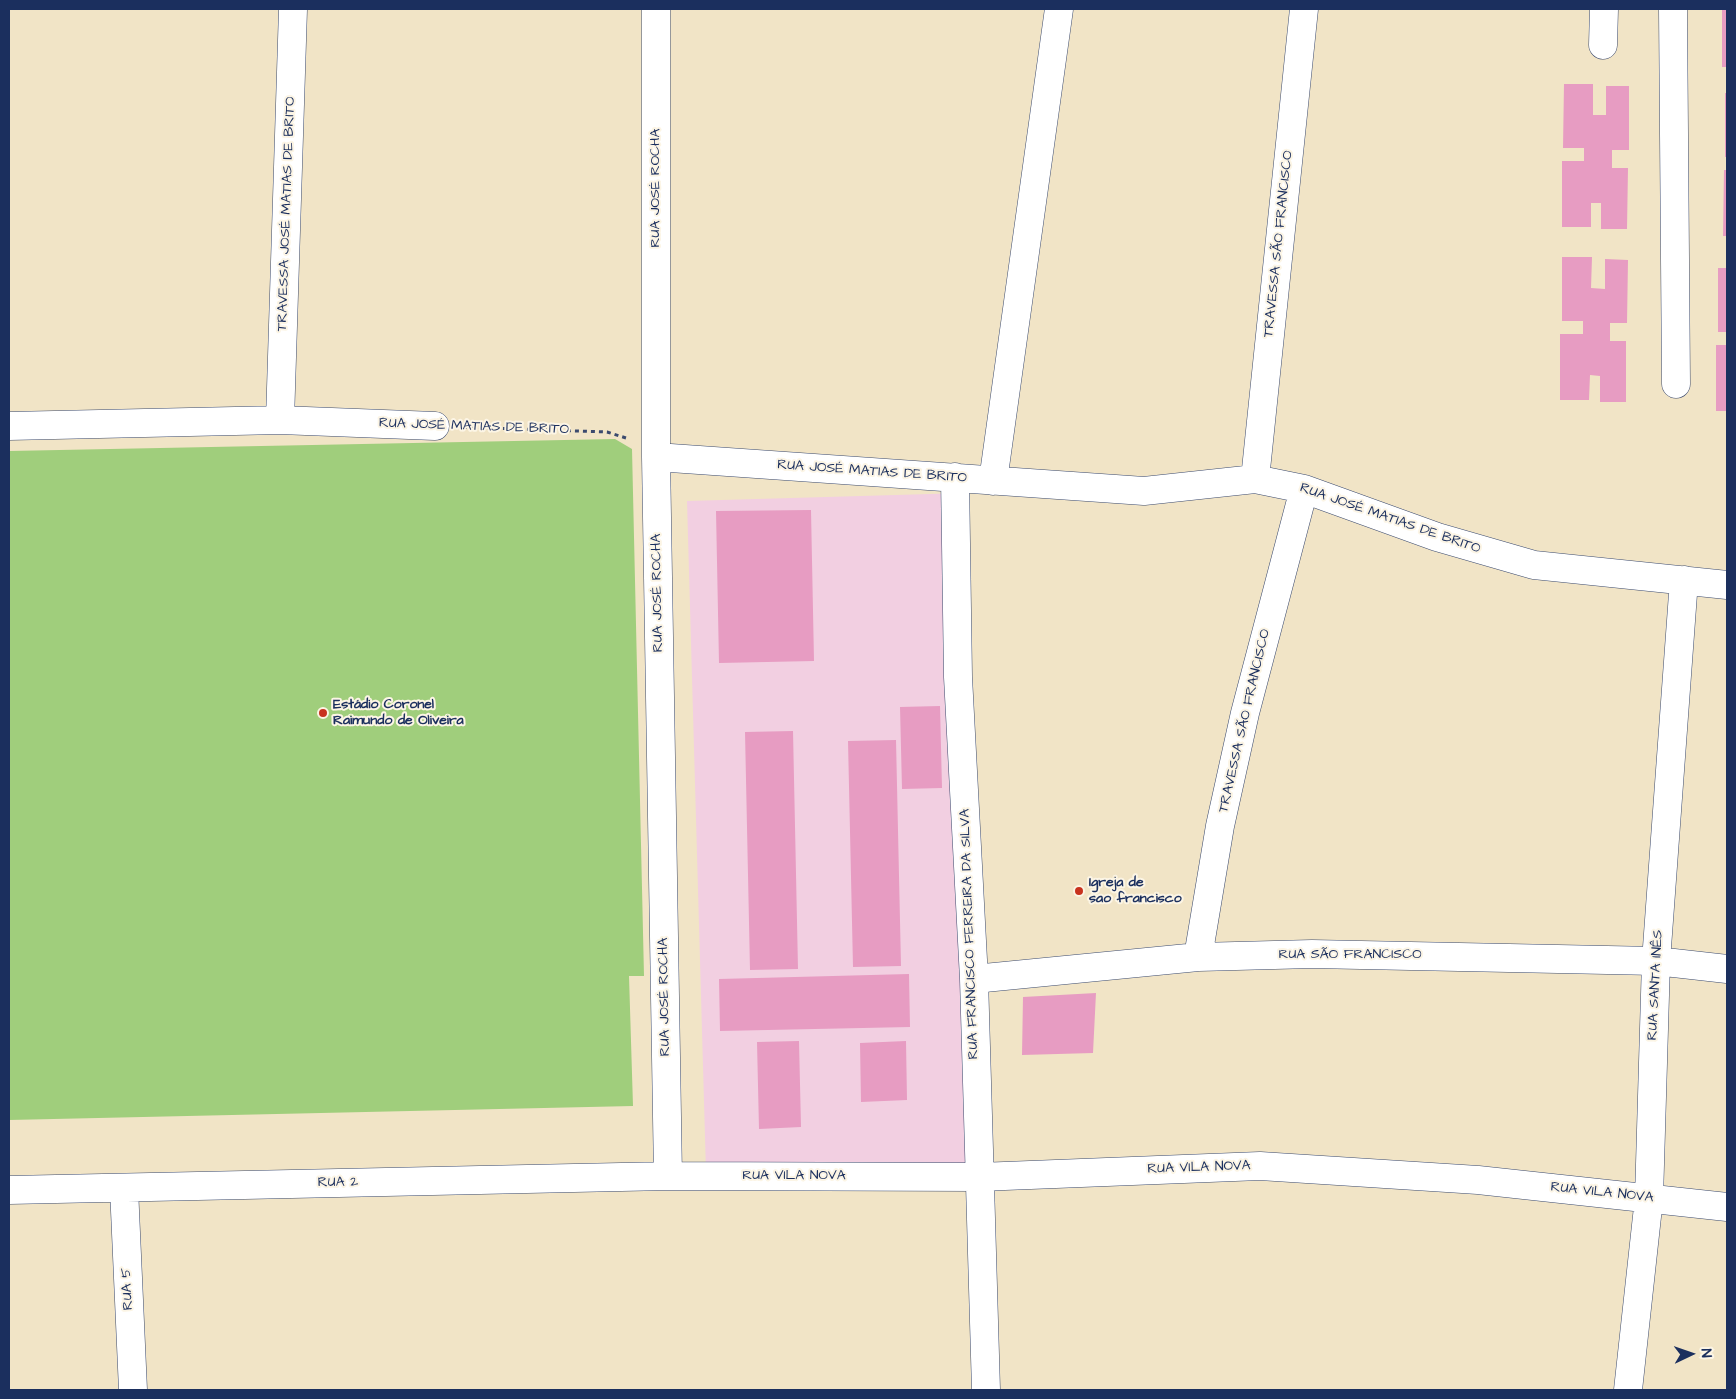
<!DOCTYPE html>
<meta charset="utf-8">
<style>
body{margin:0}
#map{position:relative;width:1736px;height:1399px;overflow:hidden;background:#f1e4c6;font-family:"Architects Daughter",sans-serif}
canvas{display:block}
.frame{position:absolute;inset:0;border:10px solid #1b2f5e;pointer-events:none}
.north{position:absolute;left:1666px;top:1329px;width:50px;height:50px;-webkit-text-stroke:4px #fcf5e5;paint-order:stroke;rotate:87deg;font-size:14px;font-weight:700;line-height:20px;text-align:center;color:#1b2f5e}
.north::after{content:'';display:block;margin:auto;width:18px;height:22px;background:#1b2f5e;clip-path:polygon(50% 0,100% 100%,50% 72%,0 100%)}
</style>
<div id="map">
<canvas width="1736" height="1399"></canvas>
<div class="frame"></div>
<div class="north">N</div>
</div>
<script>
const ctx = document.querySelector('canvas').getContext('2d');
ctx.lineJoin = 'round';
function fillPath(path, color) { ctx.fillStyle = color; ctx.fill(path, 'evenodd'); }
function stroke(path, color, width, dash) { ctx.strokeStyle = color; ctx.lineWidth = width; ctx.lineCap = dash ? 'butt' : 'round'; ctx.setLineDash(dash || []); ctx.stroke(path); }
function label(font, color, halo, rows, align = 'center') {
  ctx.font = font + ' "Architects Daughter",sans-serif'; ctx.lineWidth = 4; ctx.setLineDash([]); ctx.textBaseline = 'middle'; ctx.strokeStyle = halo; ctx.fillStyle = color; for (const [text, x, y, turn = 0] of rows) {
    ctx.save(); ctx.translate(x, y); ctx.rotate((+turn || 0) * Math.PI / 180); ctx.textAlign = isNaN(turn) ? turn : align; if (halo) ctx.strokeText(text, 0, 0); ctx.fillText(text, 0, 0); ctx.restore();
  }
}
const built = new Path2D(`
 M965,493L984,1164L706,1172L687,501Z`);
const green = new Path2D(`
 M615,439L632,449L644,976H629L633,1106L9,1120V451Z`);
const building = new Path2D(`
 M1722,9H1727V67H1722Z
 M1564,84H1593V115H1606V86H1629V150H1612V168H1628L1627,229H1601V203H1591V227H1562V161H1584V148H1563Z
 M1725,93H1727V157H1725Z
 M1724,170H1727V236H1723Z
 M1562,257H1592L1591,288L1605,289V259L1628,260L1627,323H1610V341H1626V402H1600V376L1590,375L1589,400H1560V334H1583V321H1562Z
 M1718,268H1727V332H1718Z
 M1716,345H1727V411H1716Z
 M811,510L814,661L719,663L716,511Z
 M940,706L942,788L902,789L900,707Z
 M793,731L798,969L750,970L745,732Z
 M896,740L901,966L853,967L848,741Z
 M909,974L910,1027L720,1031L719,979Z
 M1096,993L1093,1053L1022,1055L1023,997Z
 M799,1041L801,1127L759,1129L757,1042Z
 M906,1041L907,1100L861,1102L860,1043Z`);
const path = new Path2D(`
 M463,427L607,432L626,438`);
const street = new Path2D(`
 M656,9V457L668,1176
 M1673,9L1676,384
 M1603,45L1604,9
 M280,420L293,9
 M9,426L280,420L435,426
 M656,457L1144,491L1255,479L1304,489L1437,537L1534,565L1727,585
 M955,477L958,677L974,979L986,1390
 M1255,479L1304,9
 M993,481L1059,9
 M1198,957L1220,826L1245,713L1304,489
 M974,979L1198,957L1312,954L1656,961L1727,969
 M124,1188L133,1390
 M9,1190L668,1176L979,1177L1260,1166L1478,1180L1727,1207
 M1628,1390L1649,1198L1656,961L1684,580`);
const markers = [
 [323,713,5,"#c8321e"],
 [1079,891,5,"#c8321e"]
];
const streetNames = [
 ["RUA JOSÉ ROCHA",656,188,-90],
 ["TRAVESSA JOSÉ MATIAS DE BRITO",287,214,-88],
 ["TRAVESSA SÃO FRANCISCO",1279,244,-84],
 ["RUA JOSÉ MATIAS DE BRITO",474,427,2],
 ["RUA JOSÉ MATIAS DE BRITO",872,472,4],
 ["RUA JOSÉ MATIAS DE BRITO",1390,519,19],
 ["RUA JOSÉ ROCHA",658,593,-91],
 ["TRAVESSA SÃO FRANCISCO",1245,721,-77],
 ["RUA FRANCISCO FERREIRA DA SILVA",970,934,-92],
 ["RUA SÃO FRANCISCO",1350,955],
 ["RUA SANTA INÊS",1656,985,-87],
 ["RUA JOSÉ ROCHA",665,997,-91],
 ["RUA VILA NOVA",1199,1168,-2],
 ["RUA VILA NOVA",794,1176],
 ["RUA 2",338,1183,-1],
 ["RUA VILA NOVA",1602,1193,6],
 ["RUA 5",128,1289,-93]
];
const poiNames = [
 ["Estádio Coronel",333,705],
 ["Raimundo de Oliveira",333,721],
 ["Igreja de",1089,883],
 ["sao francisco",1089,899]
];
fillPath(built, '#f2cfe1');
fillPath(green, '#a0ce7c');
fillPath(building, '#e79cc2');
stroke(street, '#3b4a6e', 29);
stroke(path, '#3b4a6e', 3, [4, 4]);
stroke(street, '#fff', 28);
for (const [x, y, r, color] of markers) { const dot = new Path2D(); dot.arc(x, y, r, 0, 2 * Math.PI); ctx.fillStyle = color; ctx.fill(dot); stroke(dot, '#fcf5e5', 2); }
label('14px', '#1b2f5e', '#fcf5e5', streetNames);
label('bold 14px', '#1b2f5e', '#fcf5e5', poiNames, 'left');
</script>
